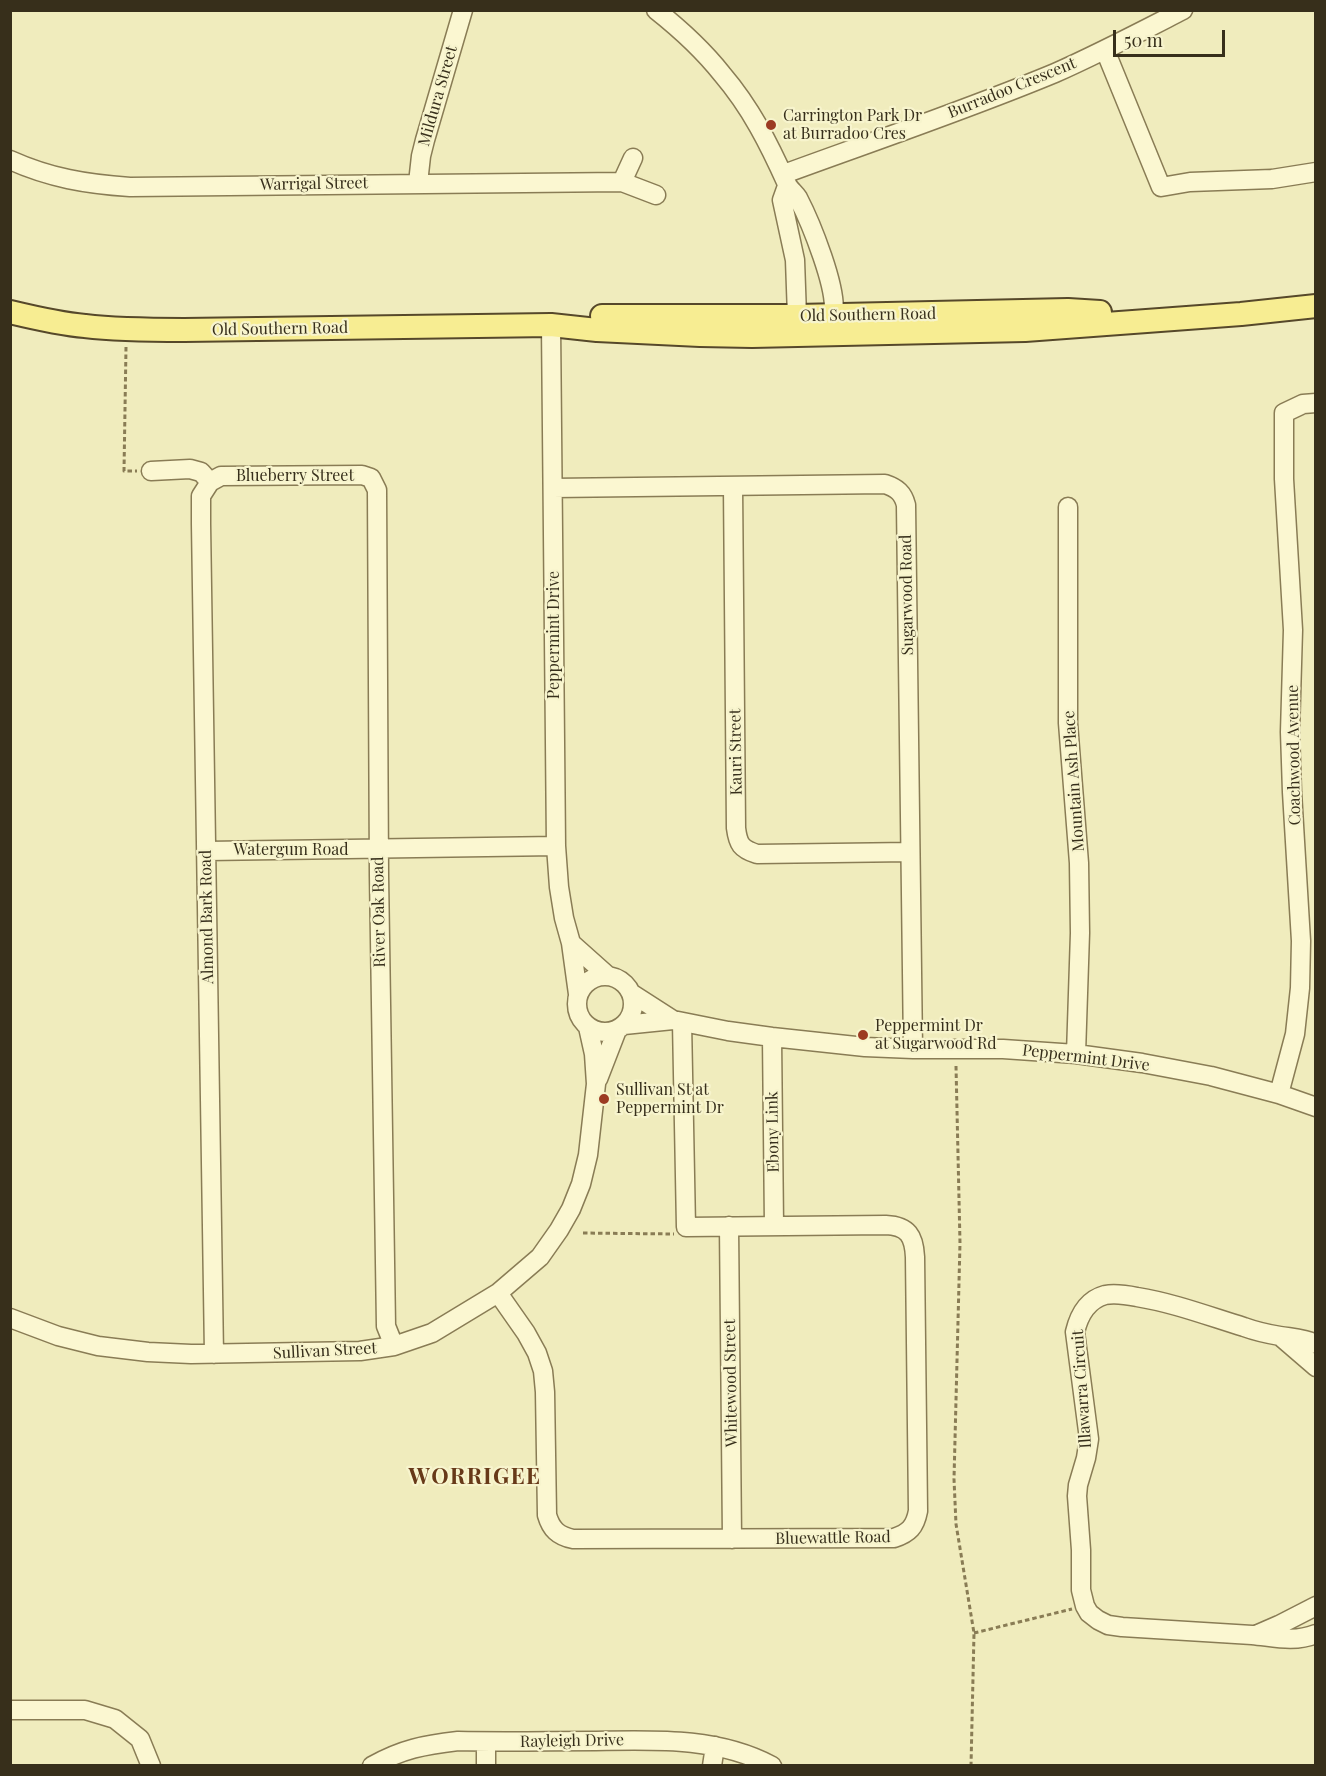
<!DOCTYPE html>
<style>
body{margin:0}
#map{position:relative;width:1326px;height:1776px;overflow:hidden;background:#f0ecbd;font-family:"Playfair Display",serif}
canvas{display:block}
.frame{position:absolute;inset:0;border:12px solid #372f1b;pointer-events:none}
.scale{position:absolute;left:1113px;top:30px;width:112px;height:27px;box-sizing:border-box;border:3px solid #372f1b;border-top:0;padding-left:8px;font-size:18px;line-height:21px;white-space:nowrap;color:#372f1b;-webkit-text-stroke:4px #f7f4cd;paint-order:stroke}
</style>
<div id="map">
<canvas width="1326" height="1776"></canvas>
<div class="frame"></div>
<div class="scale">50 m</div>
</div>
<script>
const ctx = document.querySelector('canvas').getContext('2d');
ctx.lineJoin = 'round';
function stroke(path, color, width, dash) { ctx.strokeStyle = color; ctx.lineWidth = width; ctx.lineCap = dash ? 'butt' : 'round'; ctx.setLineDash(dash || []); ctx.stroke(path); }
function label(font, color, halo, rows, align = 'center') {
  ctx.font = font + ' "Playfair Display",serif'; ctx.lineWidth = 4.5; ctx.setLineDash([]); ctx.textBaseline = 'middle'; ctx.strokeStyle = halo; ctx.fillStyle = color; for (const [text, x, y, turn = 0] of rows) {
    ctx.save(); ctx.translate(x, y); ctx.rotate((+turn || 0) * Math.PI / 180); ctx.textAlign = isNaN(turn) ? turn : align; if (halo) ctx.strokeText(text, 0, 0); ctx.fillText(text, 0, 0); ctx.restore();
  }
}
const path = new Path2D(`
 M126,347L124,471H137
 M956,1066L960,1243L954,1479L956,1524L974,1633L971,1766
 M583,1233L674,1234
 M974,1633L1072,1609`);
const minor = new Path2D(`
 M656,10C680,29 703,50 722,74C751,108 769,144 787,184C789,189 795,193 798,198C810,221 839,291 833,315C833,319 829,324 827,328
 M1105,50L1161,187L1190,182L1272,179L1316,172
 M10,160C50,178 86,184 130,187L622,182L656,195
 M784,174C874,141 966,110 1055,73C1098,54 1140,32 1183,10
 M622,182L633,158
 M418,183L421,156L425,140L463,10
 M787,186L782,200L795,260L797,316L808,323
 M551,325L556,846L559,887L564,918L571,943L578,994
 M151,471L190,469L201,472L210,482
 M210,482L221,476L362,475L371,478L377,490L379,875L386,1326L394,1346
 M210,482L201,496V524L214,1354
 M733,486L736,828C738,844 741,849 757,854L910,852
 M553,488L885,484C897,488 903,493 906,505L913,1049
 M1068,507V723L1079,863L1080,933L1076,1054
 M207,851L556,846
 M571,943L608,976
 M577 1004a28 28 0 1 1 56 0a28 28 0 1 1-56 0Z
 M631,993L673,1020L728,1031L772,1037L865,1047L913,1049H1003L1076,1054L1142,1063L1211,1076L1279,1094L1316,1107
 M624,1025L673,1020
 M772,1037L774,1226
 M598,1079L617,1030
 M1279,1094L1295,1034L1300,988L1301,941L1292,792L1290,732L1293,630L1284,479V413L1303,404L1316,403
 M729,1226L732,1539
 M498,1293L526,1333L537,1353L543,1371L545,1392L547,1515C551,1529 558,1536 573,1539L894,1538C909,1533 915,1527 918,1511L915,1257C914,1236 908,1226 886,1225L686,1227L682,1022
 M10,1318L58,1336L98,1346L148,1352L191,1354L360,1351L394,1346L432,1333L498,1293L540,1257L559,1230L571,1209L581,1184L588,1155L596,1084L594,1054L588,1027
 M1280,1336L1316,1367
 M1316,1344C1304,1338 1292,1338 1280,1336C1268,1334 1255,1331 1244,1327C1208,1316 1174,1303 1137,1297C1127,1295 1116,1293 1105,1295C1087,1300 1079,1315 1075,1332L1089,1439L1086,1458L1078,1485L1077,1496L1081,1550V1590L1085,1606L1089,1613L1098,1620L1108,1625L1122,1627C1165,1630 1209,1632 1252,1635C1274,1637 1293,1643 1316,1634
 M1256,1635L1279,1625L1316,1606
 M10,1710H85L115,1719L140,1739L151,1766
 M486,1742V1766
 M372,1766C402,1749 424,1745 458,1741C504,1742 550,1741 596,1741C656,1740 718,1737 772,1766
 M712,1766L715,1746`);
const major = new Path2D(`
 M10,312C35,318 60,324 85,326C118,330 151,330 184,330L551,325L597,330L700,335L752,336L1025,330L1241,314L1316,306
 M602,316H797L1068,310L1100,312`);
const markers = [
 [771,125,6,"#9c3b22"],
 [863,1035,6,"#9c3b22"],
 [604,1099,6,"#9c3b22"]
];
const streetNames = [
 ["Burradoo Crescent",1012,88,-22],
 ["Mildura Street",438,96,-74],
 ["Warrigal Street",314,184,-1],
 ["Old Southern Road",868,315,-1],
 ["Old Southern Road",280,329,-1],
 ["Blueberry Street",295,476],
 ["Sugarwood Road",907,595,-91],
 ["Peppermint Drive",554,635,-90],
 ["Kauri Street",736,752,-91],
 ["Coachwood Avenue",1294,755,-91],
 ["Mountain Ash Place",1074,781,-94],
 ["Watergum Road",291,850],
 ["River Oak Road",379,912,-91],
 ["Almond Bark Road",207,917,-91],
 ["Peppermint Drive",1086,1058,7],
 ["Ebony Link",773,1132,-91],
 ["Sullivan Street",325,1351,-3],
 ["Whitewood Street",731,1383,-91],
 ["Illawarra Circuit",1082,1389,-94],
 ["Bluewattle Road",833,1538,-1],
 ["Rayleigh Drive",572,1741,-1]
];
const poiNames = [
 ["Carrington Park Dr",783,116],
 ["at Burradoo Cres",783,134],
 ["Peppermint Dr",875,1026],
 ["at Sugarwood Rd",875,1044],
 ["Sullivan St at",616,1090],
 ["Peppermint Dr",616,1108]
];
const districtNames = [
 ["WORRIGEE",475,1477]
];
stroke(minor, '#897c55', 21);
stroke(major, '#56482a', 26);
stroke(path, '#897c55', 3, [4.5, 3]);
stroke(minor, '#fbf7d1', 18);
stroke(major, '#f7ed92', 22);
for (const [x, y, r, color] of markers) { const dot = new Path2D(); dot.arc(x, y, r, 0, 2 * Math.PI); ctx.fillStyle = color; ctx.fill(dot); stroke(dot, '#f7f4cd', 2); }
label('16px', '#372f1b', '#f7f4cd', streetNames);
label('16px', '#372f1b', '#f7f4cd', poiNames, 'left');
ctx.letterSpacing = '1.5px';
label('bold 22px', '#673918', '#f7f4cd', districtNames);
ctx.letterSpacing = '0px';
</script>
